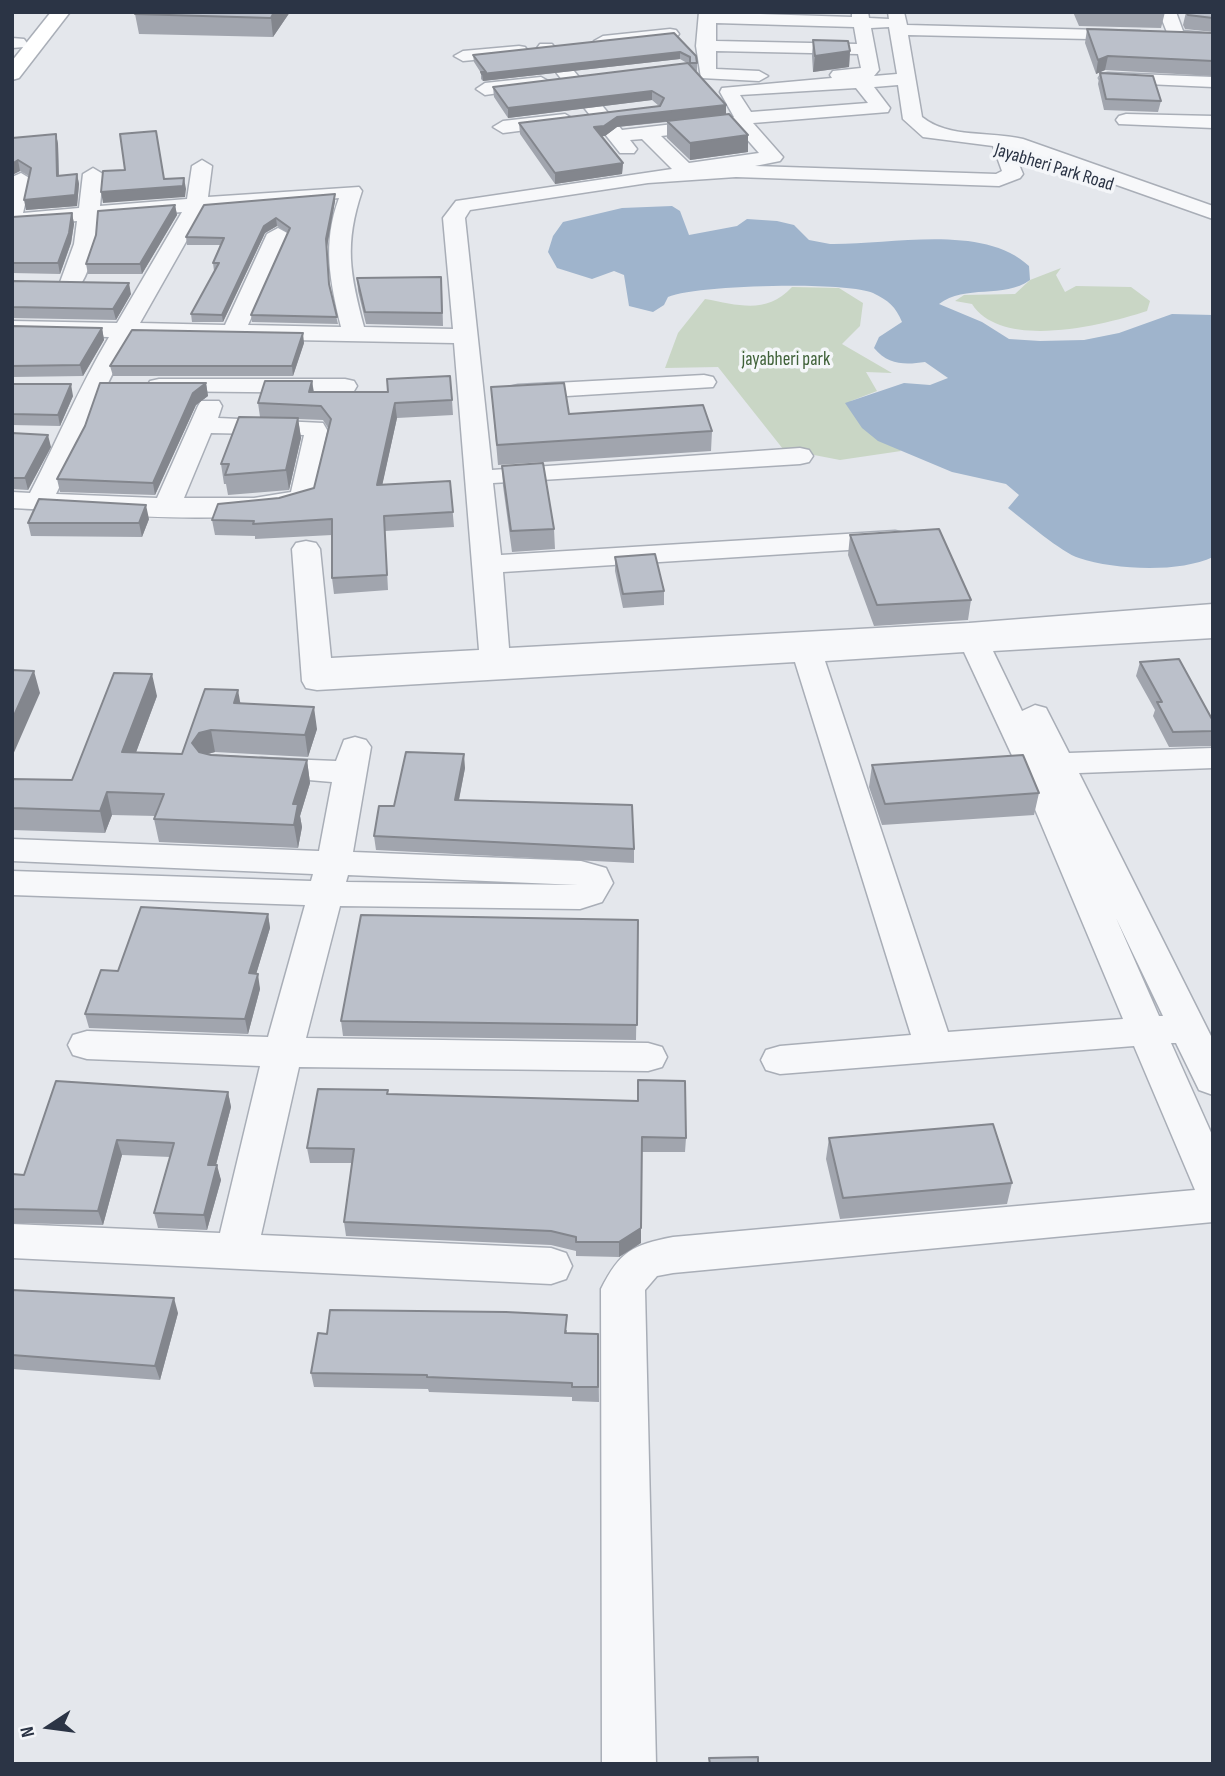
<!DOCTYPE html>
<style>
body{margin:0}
#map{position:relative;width:1225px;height:1776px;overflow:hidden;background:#e4e7ec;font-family:"Sofia Sans Condensed",sans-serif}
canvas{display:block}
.frame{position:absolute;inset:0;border:14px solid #2b3445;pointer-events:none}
.north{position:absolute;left:14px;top:1692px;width:70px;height:70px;-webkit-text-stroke:5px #f4f6f9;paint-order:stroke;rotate:257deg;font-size:19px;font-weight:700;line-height:28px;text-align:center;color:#2b3445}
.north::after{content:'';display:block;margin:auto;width:24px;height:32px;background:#2b3445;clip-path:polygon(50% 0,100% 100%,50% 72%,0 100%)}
</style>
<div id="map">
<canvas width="1225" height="1776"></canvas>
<div class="frame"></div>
<div class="north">N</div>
</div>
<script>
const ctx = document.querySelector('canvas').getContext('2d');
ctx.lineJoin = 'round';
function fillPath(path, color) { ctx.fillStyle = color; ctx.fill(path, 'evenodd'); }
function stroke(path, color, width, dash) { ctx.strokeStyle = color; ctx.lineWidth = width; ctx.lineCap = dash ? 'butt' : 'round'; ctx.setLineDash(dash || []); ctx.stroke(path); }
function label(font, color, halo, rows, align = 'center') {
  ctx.font = font + ' "Sofia Sans Condensed",sans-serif'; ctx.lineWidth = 7; ctx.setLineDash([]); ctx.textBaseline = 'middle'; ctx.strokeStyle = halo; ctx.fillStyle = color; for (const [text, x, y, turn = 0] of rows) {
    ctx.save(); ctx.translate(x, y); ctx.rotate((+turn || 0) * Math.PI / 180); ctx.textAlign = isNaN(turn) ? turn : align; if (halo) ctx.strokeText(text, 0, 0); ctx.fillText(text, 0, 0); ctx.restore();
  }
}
const green = new Path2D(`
 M1061,268L1056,275L1065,292L1076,286L1131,287L1150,301L1147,311C1104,325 1002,351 972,304L955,301L964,295L1015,294L1030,280Z
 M792,287L839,288L863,303L860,326L842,344L892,373L866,372L877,391L851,401L901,451L840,460L783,449L718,367L665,368L678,333L705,299C739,305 766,315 792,287Z`);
const water = new Path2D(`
 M672,206L680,211L689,235L737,226L747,219L777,221L794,225L809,240L830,244C889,245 983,223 1029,266L1030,280C1004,299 965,284 939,304L982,322L1009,339L1040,341L1084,340L1119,333L1172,314L1213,315V557C1179,573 1115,570 1079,558C1062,553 1024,520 1008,508L1019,495L1006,484L952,472L878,441L862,428L845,403L904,383L930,385L948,378L925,362C905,365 888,365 874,348L879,337L902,322C896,307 888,300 873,293C844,281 696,285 668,297L664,305L653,312L629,306L624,275L614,271L592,279L557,268L548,252L553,236L563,222L622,208Z`);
const street = new Path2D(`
 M699,12L852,17V12H868L869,18L889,19L888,12H904L907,25L1140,31L1143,35L1134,40L908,35L922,117C949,139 991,131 1023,139L1213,206V219L1012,148L1023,174L1020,178L999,186L736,177L648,183L470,210L465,218L492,470L800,448L809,450L813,456L809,462L800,464L493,483L501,555L895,531L905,533L909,539L905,545L895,547L503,572L509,648L969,623L1213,604V638L993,651L1022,711L1035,705L1046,708L1069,753L1213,748V768L1079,773L1213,1040V1095L1199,1090L1176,1043H1171L1213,1137V1222L673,1273L657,1276L645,1290L656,1764H602L601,1289C620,1251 632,1245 673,1237L1195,1190L1134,1046L780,1074L766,1070L761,1060L766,1050L780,1046L911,1035L795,662L317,690L306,688L302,681L292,549L296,543L306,541L316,543L320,549L331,658L479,650L454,343L132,337C103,388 82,442 56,494L157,498L198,406L201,401H219L222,406L218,418L323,423L330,435L313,503C235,530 97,512 12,508V492L30,493C57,441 79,387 109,337L12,335V321L117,323L182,212L98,219C96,238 90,287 70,292L59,285L74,244L77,221L12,226V177L21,173L31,179L23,213L79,208L83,174L93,168L103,174L100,206L187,199L192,166L202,160L212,166L208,197L359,187L362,191C344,244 350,274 364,327L453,329L443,218L456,201L672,169L642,139L630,140L637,149L634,153H620L540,52L537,48L540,44H552L622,130L734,117L720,92L722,88L832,78L830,75L833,71L861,68L858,54L716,51V69L759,71L768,76L759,81L701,78L696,46ZM716,23L854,27L857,44L716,41ZM889,27L897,74L874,76L879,70L871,28ZM898,85L903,119L923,137L993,146L1002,171L996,174L755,166L780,161L783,157L753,123L888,112L890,108L874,87ZM856,88L868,103L751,112L740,95ZM729,128L738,129L759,153L689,163L661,136ZM339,198C322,244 330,281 341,327L248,325L289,234L278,228L267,234L225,325L140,323L204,210ZM211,433L304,435L291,492L254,498H184ZM964,652L1016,764L1123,1019L948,1032L825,661ZM1116,918L1163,1016H1159Z
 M1159,12H1176L1183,31L1213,34V44L1170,40Z
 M670,29L676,30L679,34L676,38L603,46L594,41L603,36Z
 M12,38L24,39L27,43L24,47L12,48Z
 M519,46L525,47L528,51L525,55L463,61L454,56L463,51Z
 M1108,73L1213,77V87L1102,82L1099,78L1102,74Z
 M541,77L550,82L547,86L485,95L476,89L485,83Z
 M565,114L575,120L572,124L503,133L493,127L503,121Z
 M1126,114L1213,116V128L1119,124L1116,120L1119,116Z
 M704,375L713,377L716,382L713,387L518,399L509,397L506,392L509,387L518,385Z
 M159,379H345L354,381L357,386L354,391L345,393L150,391L147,386L150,381Z
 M355,737L366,740L371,747L353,852L581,861L606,868L613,883L602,902L580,909L340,906L306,1038L648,1043L662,1047L667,1057L662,1067L648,1071L299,1067L261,1235L551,1248L566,1253L572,1266L566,1279L551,1284L12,1258V1224L220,1233L260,1066L87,1059L73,1055L68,1045L73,1035L87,1031L268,1037L305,905L12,895V871L311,881L313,874L12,861V839L319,851L332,782L250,775L245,768L250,761L261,758L336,761L344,740ZM348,875L578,885L346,882Z`);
const secondary = new Path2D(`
 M51,12H70L19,78L12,80V61Z`);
const wall = new Path2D(`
 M136,12H290L273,37L139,34L135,14Z
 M809,12H850L849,14Z
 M1073,12H1165L1161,28L1079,26Z
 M1186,12H1213V32L1185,29L1183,25Z
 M1087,29L1213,33V76L1105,70L1096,74L1085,43Z
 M674,33L697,63V71H695L726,105V115L748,135V152L690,160L667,138V122L617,127L605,136H601L623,163L622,174L555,184L520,134L519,123L659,106L652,100L508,118L494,97L493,87L687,63L680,59L483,81L481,79V73L474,62L473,55Z
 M813,40L850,51L849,67L813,72L812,56Z
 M1100,73L1161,101L1158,112L1104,110L1098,84Z
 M56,134L58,144L59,176L77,174L79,184L77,206L26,210L29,176L20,171L12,175V138Z
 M335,201L327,247L329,286L338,324L252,322L251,315L288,233L277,226L265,233L223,322H192L191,314L215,271H214L213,263L220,245H187L186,237Z
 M175,205L177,215L142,274H88L86,264Z
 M72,213L74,224L71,243L60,274L12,273V217Z
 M357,278L442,289L443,326L366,324L358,291Z
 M12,281L131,294L116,320L12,318Z
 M12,326L102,328L104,340L83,376L12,377Z
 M304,343L293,376H113L110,366Z
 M312,381L314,392L452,400L453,415L397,418L382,485L450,481L454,527L385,531L388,590L334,594L332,578V535L255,539V536L215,535L212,520L314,488L328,428L323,420L298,419L301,438L289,490L228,495L226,484H224L221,464L260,417L258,403Z
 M206,383L208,396L196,405L155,495L60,492L57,479Z
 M12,384L73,396L60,426L12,425Z
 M491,387L569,414L712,431L711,451L498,465Z
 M12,433L51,447L28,490L12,489Z
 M502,466L554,529L555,549L512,552L503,486Z
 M149,519L142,537L31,536L28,523Z
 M850,535L971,600L968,620L874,626L848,555Z
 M615,557L664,591V605L623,608L615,571Z
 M1140,662L1213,721V746L1169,747L1153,716L1155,710L1136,676Z
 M157,696L136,752L182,754L241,703L317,729L308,757L215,752L208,754L307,760L310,783L300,816L302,827L298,848L159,842L154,819L156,816L112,815L105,833L12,830V779L72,780Z
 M872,765L1039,793L1034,815L882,825L869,787Z
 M465,768L459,800L634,849V863L376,850L374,836L394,806Z
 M268,914L270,928L256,974L260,989L248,1034L89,1028L85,1014L118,971Z
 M638,920L636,1040L343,1036L341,1021Z
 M228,1092L231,1107L216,1165L221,1180L207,1230L158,1228L154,1213L170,1157L122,1155L103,1225L12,1223V1174L24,1175Z
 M388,1094L686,1138L685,1152H641V1243L619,1257L576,1256V1251L551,1245L346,1236L344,1222L352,1163H310L307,1148Z
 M829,1138L1012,1183L1007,1204L840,1219L826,1159Z
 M12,1290L178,1313L160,1380L12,1369Z
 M567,1330V1333L598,1334L599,1402L572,1401V1397L429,1392L428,1389L314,1387L311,1373L327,1334Z`);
const shadedWall = new Path2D(`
 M274,12H290L273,37L271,18Z
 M850,51L849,67L813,72L815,56Z
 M680,52V59L483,81L482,74Z
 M1108,56L1105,70L1096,74L1098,60Z
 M652,91V100L508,118V108Z
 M726,105V115L617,127L605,136L594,137V127L617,117Z
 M56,134L58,144L59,186L57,176Z
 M748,135V152L690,160V143Z
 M18,160L20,171L12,175V164Z
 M623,163L622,174L555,184V173Z
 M77,174L79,184L77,206L26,210L24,200Z
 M184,178L186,189L185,197L103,203L101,192Z
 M335,194V201L327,247L326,239Z
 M175,205L177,215L142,274L140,264Z
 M72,213L74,224L71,243L60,274L58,263Z
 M276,218L277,226L265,233L223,322L222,315L264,226Z
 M129,283L131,294L116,320L113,309Z
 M102,328L104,340L83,376L80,365Z
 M303,333L304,343L293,376L292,366Z
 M312,381L314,396L311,407L309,392Z
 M206,383L208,396L196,405L155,495L153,483L193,393Z
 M71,384L73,396L60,426L58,415Z
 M395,403L397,418L379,500L377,485Z
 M298,418L301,438L289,490L286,470Z
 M48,435L51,447L28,490L25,478Z
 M146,505L149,519L142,537L139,523Z
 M34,671L40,693L12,757V720Z
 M152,674L157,696L128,774L122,752Z
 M238,690L242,712L234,703Z
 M314,707L317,729L308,757L305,735Z
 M211,730L215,752L203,755L196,765L192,743L199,733Z
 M464,754L465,768L456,814L455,800Z
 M307,760L310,783L300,816L302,827L298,848L294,825L293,804Z
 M107,792L112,815L105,833L100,811Z
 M268,914L270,928L252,988L249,973Z
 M258,974L260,989L248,1034L245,1019Z
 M228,1092L231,1107L212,1180L208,1165Z
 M117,1140L122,1155L103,1225L98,1211Z
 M217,1165L221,1180L207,1230L204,1215Z
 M641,1228V1243L619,1257V1242Z
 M174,1298L178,1313L160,1380L155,1366Z`);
const building = new Path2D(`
 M136,12H274L271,18L135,14Z
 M1186,12H1213V18L1188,15Z
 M1087,29L1213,33V61L1108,56L1098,60Z
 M674,33L696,56L697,63H690V57L680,52L482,74L481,72H486L473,55Z
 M813,40L848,41L850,51L815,56Z
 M688,63L726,105L617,117L604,126L594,127L623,163L555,173L519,123L660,106L664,98L652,91L508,108L493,87Z
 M1100,73L1153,76L1161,101L1106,99Z
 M729,114L748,135L690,143L667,121Z
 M156,131L164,179L184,178L183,186L101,192L103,171L125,170L120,134Z
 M56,134L57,176L77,174L75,195L24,200L31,168L18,160L12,164V138Z
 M335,194L326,239L329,284L337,317L251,315L290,228L276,218L264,226L222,315L191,314L219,263H213L224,238L186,237L204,205Z
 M175,205L140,264H86L96,235L98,211Z
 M72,213L69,233L58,263H12V217Z
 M441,277L442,313L365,312L357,278Z
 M12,281L129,283L113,309L12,307Z
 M12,326L102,328L80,365L12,366Z
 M132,330L303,333L292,366H110Z
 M450,376L452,400L395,403L377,485L450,481L453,512L384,516L387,575L332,578V519L253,524L254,521L212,520L218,504L279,498L314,488L331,419L321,406L258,403L265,381H312L309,392H388L387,379Z
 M100,383H206L193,393L153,483L57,479L85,426Z
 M564,383L569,414L703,405L712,431L497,445L491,387Z
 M12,384H71L58,415L12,414Z
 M239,417L298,418L286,470L225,475L229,464H221Z
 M12,433L48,435L25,478H12Z
 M543,463L554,529L511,531L502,466Z
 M39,499L146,505L139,523H28Z
 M939,529L971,600L877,605L850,535Z
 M655,554L664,591L623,594L615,557Z
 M1179,659L1213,721V731L1173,732L1157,702H1162L1140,662Z
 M12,670L34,671L12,720Z
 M114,673L152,674L122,752L182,754L205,689L238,690L234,703L314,707L305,735L211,730L199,733L192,743L199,752L211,755L307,760L293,804H298L294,825L154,819L164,794L107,792L100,811L12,808V779L72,780Z
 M406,752L464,754L455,800L632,805L634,849L374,836L379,806H394Z
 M1023,755L1039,793L885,804L872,765Z
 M141,907L268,914L249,973L258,974L245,1019L85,1014L101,970L118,971Z
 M361,915L638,920L637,1025L341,1021Z
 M638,1080L685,1081L686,1138L642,1137L641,1228L619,1242H576V1237L551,1231L344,1222L354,1149L307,1148L318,1089L388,1090L387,1094L638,1101Z
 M56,1081L228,1092L208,1165H217L204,1215L154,1213L174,1143L117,1140L98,1211L12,1209V1174L24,1175Z
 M993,1124L1012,1183L843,1198L829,1138Z
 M12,1290L174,1298L155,1366L12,1355Z
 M330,1310L506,1312L567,1315L565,1333L598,1334V1387H572V1383L427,1377V1375L311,1373L318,1333L327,1334Z
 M758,1757V1764H710L709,1758Z`);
const farStreetnames = [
 ["Jayabheri Park Road",1054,168,17]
];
const farParknames = [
 ["jayabheri park",786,360]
];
fillPath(green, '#c9d6c5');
fillPath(water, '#9fb4cc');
stroke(street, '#a9aeb7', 3);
stroke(secondary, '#a9aeb7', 3);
fillPath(street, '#f7f8fa');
fillPath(secondary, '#fff');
fillPath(wall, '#a1a5ae');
fillPath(shadedWall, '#83868d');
fillPath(building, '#bbc0ca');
stroke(building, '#83868d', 2);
label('19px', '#2b3445', '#f4f6f9', farStreetnames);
label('19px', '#3f6138', '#f4f6f9', farParknames);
</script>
